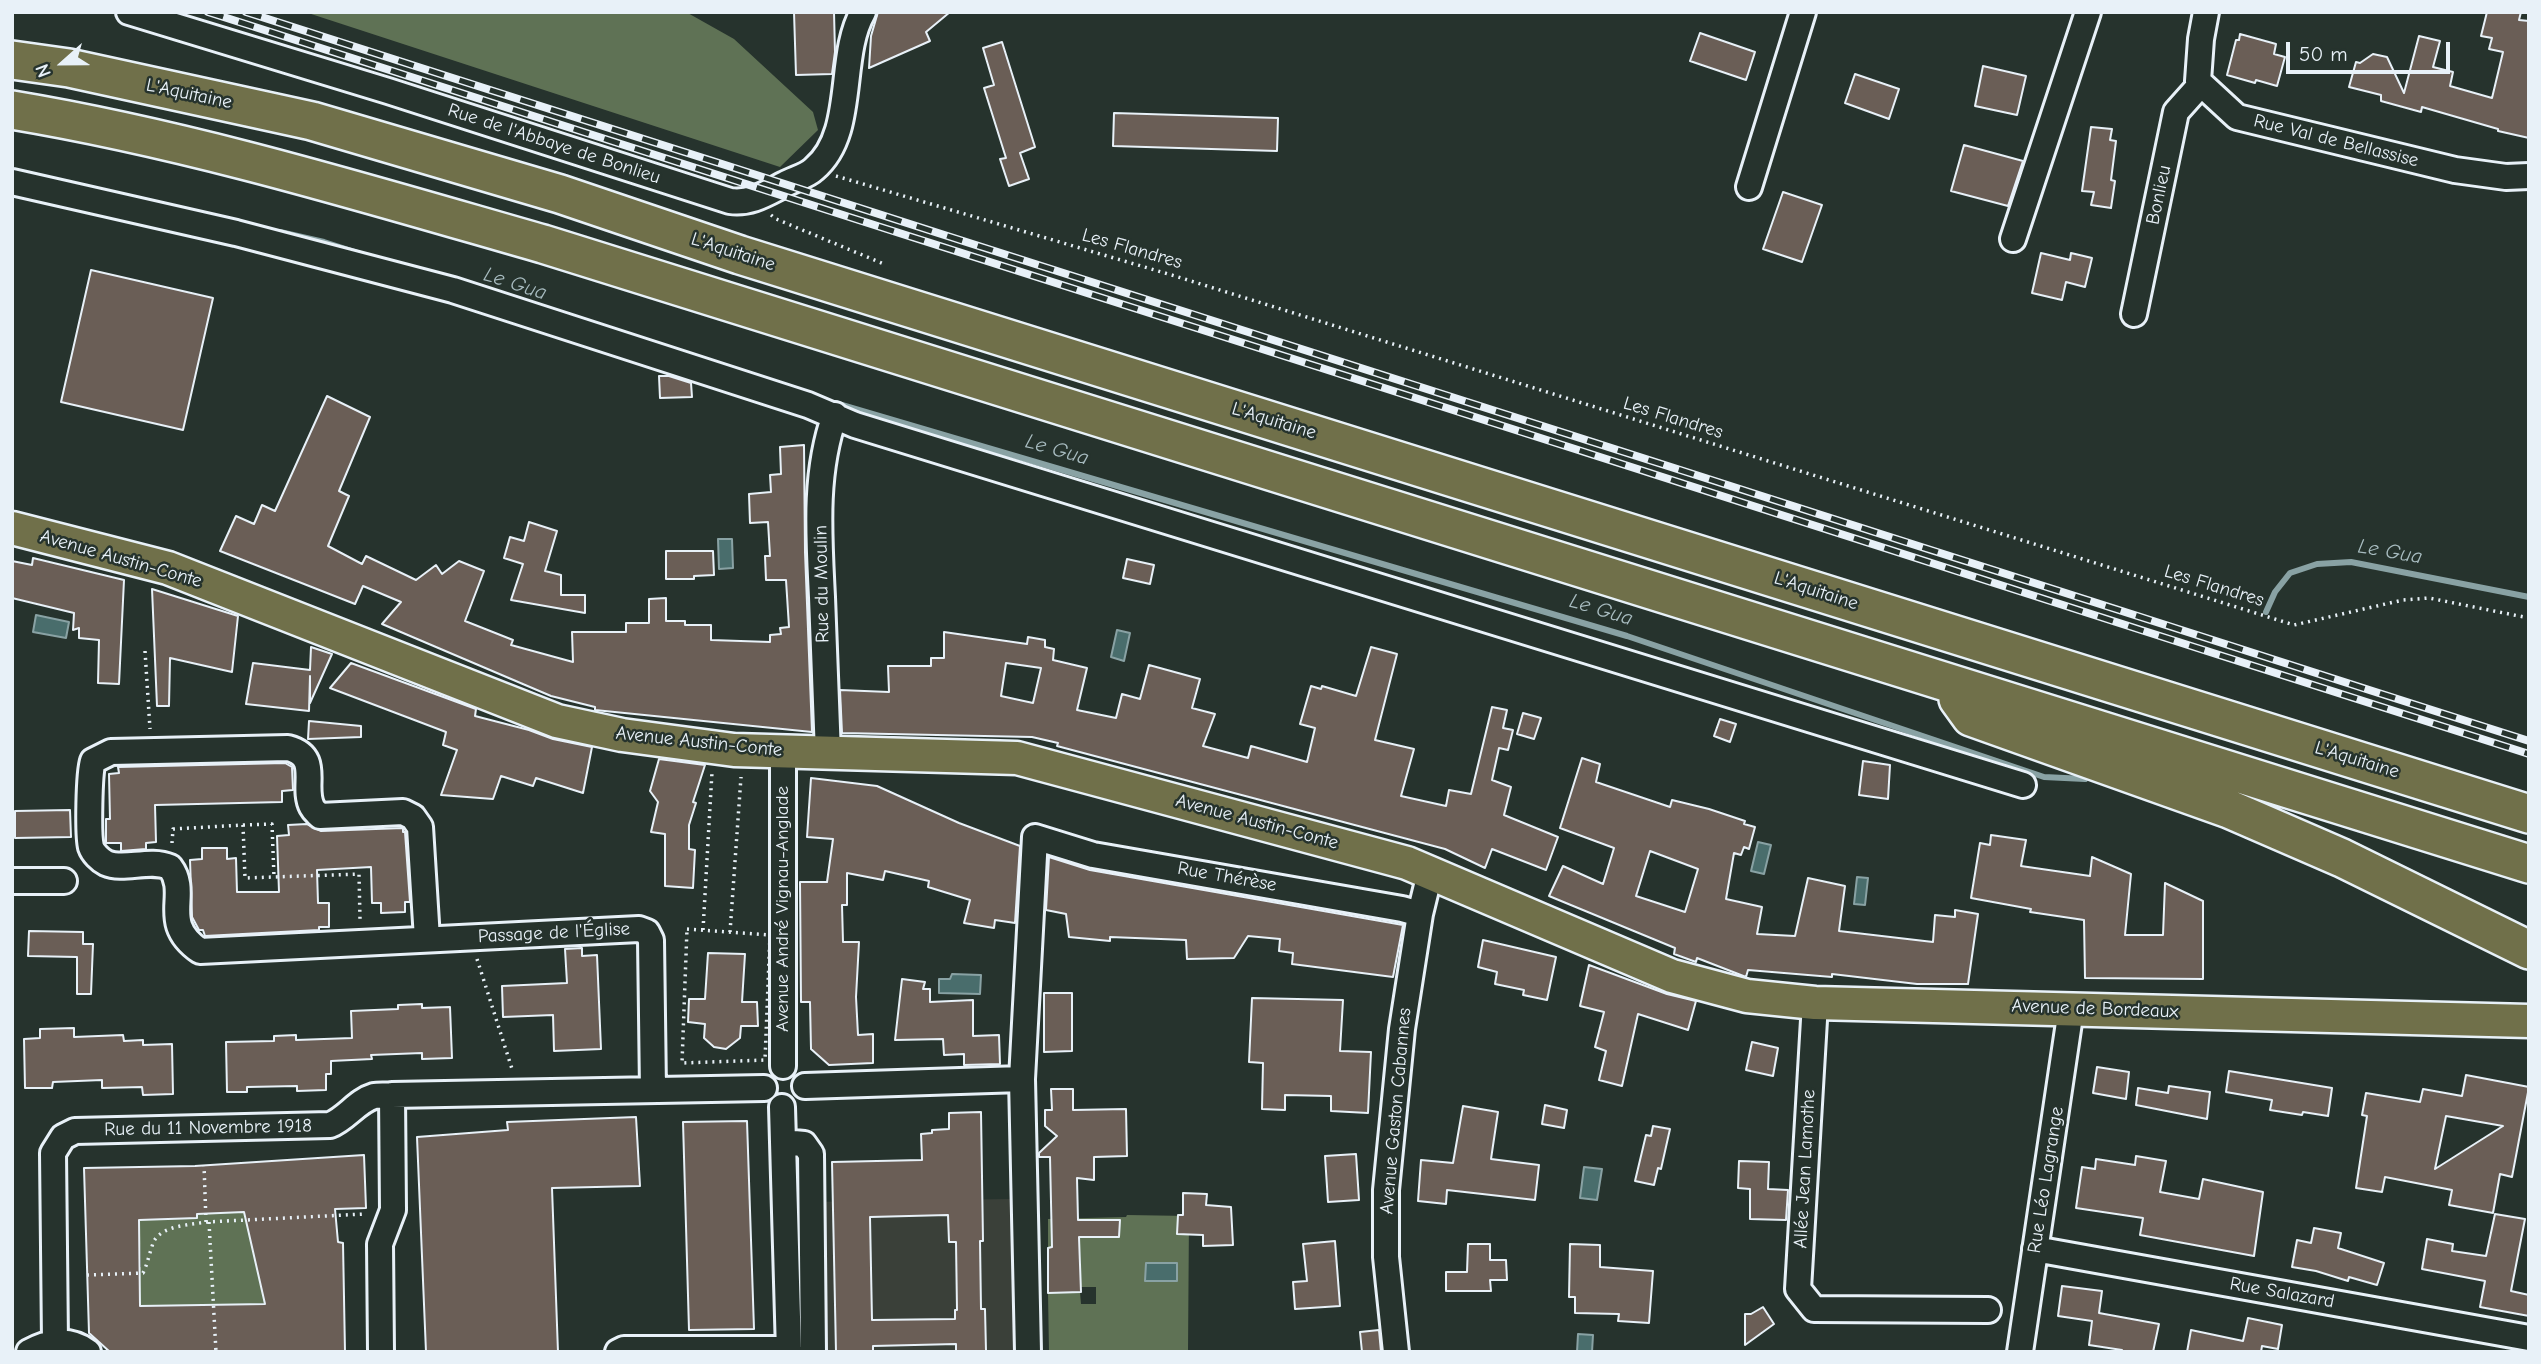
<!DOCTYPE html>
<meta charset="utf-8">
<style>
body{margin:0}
#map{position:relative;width:2541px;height:1364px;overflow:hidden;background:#26332d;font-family:"Comic Neue",sans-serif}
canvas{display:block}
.frame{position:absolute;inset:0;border:14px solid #e8f1f8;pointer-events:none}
.north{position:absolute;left:28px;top:28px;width:70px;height:70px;-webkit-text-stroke:5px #26332d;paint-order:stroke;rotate:249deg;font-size:19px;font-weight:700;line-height:28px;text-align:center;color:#e8f1f8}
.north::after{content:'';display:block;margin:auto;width:24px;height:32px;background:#e8f1f8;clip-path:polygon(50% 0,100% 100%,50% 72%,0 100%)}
.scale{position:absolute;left:2286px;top:42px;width:164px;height:32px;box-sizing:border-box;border:4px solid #e8f1f8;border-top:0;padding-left:9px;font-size:21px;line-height:24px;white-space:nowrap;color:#e8f1f8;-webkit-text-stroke:5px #26332d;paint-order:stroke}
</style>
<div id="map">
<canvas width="2541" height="1364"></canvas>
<div class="frame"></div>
<div class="north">N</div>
<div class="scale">50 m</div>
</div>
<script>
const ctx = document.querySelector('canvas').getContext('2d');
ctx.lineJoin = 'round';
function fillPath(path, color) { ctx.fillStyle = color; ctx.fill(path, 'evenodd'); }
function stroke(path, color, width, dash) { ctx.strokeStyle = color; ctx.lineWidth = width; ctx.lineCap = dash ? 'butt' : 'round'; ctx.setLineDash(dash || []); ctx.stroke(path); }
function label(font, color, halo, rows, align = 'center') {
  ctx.font = font + ' "Comic Neue",sans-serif'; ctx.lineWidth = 5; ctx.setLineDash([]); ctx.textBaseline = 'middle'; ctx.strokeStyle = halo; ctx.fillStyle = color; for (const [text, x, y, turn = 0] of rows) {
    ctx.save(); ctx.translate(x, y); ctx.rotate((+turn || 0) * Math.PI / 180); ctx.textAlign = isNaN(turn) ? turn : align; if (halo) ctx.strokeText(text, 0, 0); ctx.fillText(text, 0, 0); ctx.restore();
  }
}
const built = new Path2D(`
 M1011,1199L1015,1352H811L808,1202Z`);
const green = new Path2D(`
 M305,12H686L734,39L813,112L818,130L780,167Z
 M195,1165H211L213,1213L335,1209L250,1236L260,1284L287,1283L288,1303L140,1306L139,1279L87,1280V1269L141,1267L139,1220L197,1217Z
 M1127,1215L1189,1216L1188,1352H1049L1048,1293L1080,1292L1081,1304H1096V1287H1081L1080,1247L1048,1248V1219L1126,1217Z`);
const water = new Path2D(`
 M718,539H732L733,568L719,569Z
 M36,615L69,622L66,638L33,632Z
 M1117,630L1130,633L1124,661L1111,657Z
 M1758,842L1771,845L1764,874L1751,871Z
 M1857,877L1868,878L1865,905L1854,904Z
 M952,974L981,975L980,994L939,993V979H950Z
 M1584,1167L1602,1169L1597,1200L1580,1198Z
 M1146,1263H1177V1281H1145Z
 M1578,1334L1593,1335L1592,1352H1577Z`);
const stream = new Path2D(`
 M280,232L324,242L361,254
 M835,403L1627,636L2044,777L2085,779
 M2266,612L2275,592L2290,573L2317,564L2351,562L2529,597`);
const building = new Path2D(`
 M794,12H834L835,52L832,74L796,75Z
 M878,12H950L926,32L930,41L869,68L871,36Z
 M2487,12H2521L2519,20L2529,21V138L2498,131V129L2422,107L2421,112L2381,101V95L2349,87L2356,62L2360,63L2373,54L2387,57L2404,93L2419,36L2440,41L2433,67L2453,72L2450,86L2492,98L2503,52L2489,49L2492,38L2481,36Z
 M1700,33L1755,52L1746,80L1690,61Z
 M2240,34L2276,44L2274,54L2285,57L2277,86L2256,80L2255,83L2227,75L2236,40H2239Z
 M1002,42L1035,147L1020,153L1029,179L1009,186L1000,159L1006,158L984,88L994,85L983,48Z
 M1983,66L2026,76L2017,115L1975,106Z
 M1855,74L1899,89L1889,119L1845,103Z
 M1114,113L1278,118L1277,151L1113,146Z
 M2091,127L2112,129L2110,140L2116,141L2111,180L2115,181L2111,208L2091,205L2094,192L2082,191Z
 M1964,145L2023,161L2008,206L1951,191Z
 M1783,192L1822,205L1802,262L1763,249Z
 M2041,253L2070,260L2071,253L2092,258L2085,287L2066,282L2062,300L2032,293Z
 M91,270L213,298L183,430L61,402Z
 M659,376H669L691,383L692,397L660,398Z
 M327,396L370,417L339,491L349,496L328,546L362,564L366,556L416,580L436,565L442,574L459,561L484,571L465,621L513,640L511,645L573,662L572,632H626V623H649V599L666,598V621H685V625H711V640L770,642V635L781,634L780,628L789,627L786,580H766L765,556H770L768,522L750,523L749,494L771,492L770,475L781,474L780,447L804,445L805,552L812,732L595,710V707L551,696L382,624L401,602L363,586L355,604L220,551L236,516L254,524L262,505L275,511Z
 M529,522L557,531L545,571L561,575V595H585V613L511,600L523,564L504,558L510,537L524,541Z
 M666,551H713L714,575L694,576V579H666Z
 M33,558L124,580L119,684L98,683L99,640L79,638V628L73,630L74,613L12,598V561L32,565Z
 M1127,559L1154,565L1150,584L1123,578Z
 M152,589L238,616L232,672L170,658L169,706H157Z
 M944,632L1027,644L1028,637L1045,640V647L1054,649L1053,660L1087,668L1077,710L1116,718L1122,694L1140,699L1149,665L1200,679L1192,708L1215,714L1203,746L1248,758L1251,746L1307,762L1315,728L1300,724L1311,686L1321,689L1322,686L1356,696L1371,647L1397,654L1375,740L1414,749L1401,796L1446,806L1449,790L1471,794L1492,707L1507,710L1503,728L1513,730L1508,750L1499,748L1492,780L1511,787L1504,815L1558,837L1546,870L1492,849L1485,868L1445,849L1057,746L1058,743L1032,737L842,733L840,690L889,692L888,666H931V658H944ZM1006,663L1041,668L1033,703L1001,696Z
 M311,647L332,654L310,703V676L309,711L246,704L253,663L310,670Z
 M351,663L476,709L475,716L529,730L553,739L592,747L583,793L536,778L533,786L501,776L493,799L441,795L457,750L443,745L446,732L330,688Z
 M1523,713L1541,718L1534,739L1517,734Z
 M1720,719L1736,724L1730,742L1714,736Z
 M309,721L361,726V737L308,739Z
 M1582,758L1600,764L1596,782L1670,807L1672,800L1709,809L1745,821L1744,824L1755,827L1749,849L1744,847L1741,855L1734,853L1726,899L1762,907L1757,934L1795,936L1808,878L1845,886L1839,931L1933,942L1935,915L1955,917V910L1978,914L1968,984H1917L1832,974V977L1748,970L1746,977L1697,958L1696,962L1674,954L1675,948L1549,896L1563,866L1603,884L1614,848L1560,828ZM1650,851L1698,869L1685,912L1636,896Z
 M659,759L705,765L693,802L696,803L689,825V849L695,850L693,888L665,886V834L651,832L658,802L650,791Z
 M1863,761L1890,765L1888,799L1859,795Z
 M285,763L292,767L293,790L282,791V802L155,805L156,842L146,843V849L121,851V843H106V819H110L109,774L119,773L118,767Z
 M811,778L877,786L959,823L1020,846L1015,923L995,920L994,928L964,923L970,900L928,887L929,881L885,871L883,880L847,873V905H842L843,942H859L856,997L858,1035L873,1034V1063L829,1065L811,1049L810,1002H801L800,882H827L833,839L807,837Z
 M70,810L71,837L15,838V811Z
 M307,824L321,831L403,828V832H405L410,902H405V912L381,913V903H372L371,867L317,870L318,903H329V927H319V930L205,936L203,930H199L192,917L190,860L202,859V848H227V859L236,858L237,892H279L277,836L289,835L288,825Z
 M1991,835L2026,840L2021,866L2090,876L2092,857L2131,874L2125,935H2163L2165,883L2203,901V979L2085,978L2084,920L2030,912L2031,909L1971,898L1980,843L1990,845Z
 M1049,857L1090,870L1403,925L1393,977L1292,964L1293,953L1279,951L1280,939L1248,936L1234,958L1187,959L1186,940L1110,937V941L1069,937L1066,914L1046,910Z
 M29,931L83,932V944H93L91,994H77V957L28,956Z
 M1483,940L1556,957L1547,1000L1523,995L1524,990L1495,984L1497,972L1478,967Z
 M582,948V956L597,955L601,1049L554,1051L553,1015L503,1017L502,986L567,983L565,949Z
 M708,953L745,954L742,1002H757L758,1026H741L740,1038L726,1049L714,1047L704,1038L705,1024L688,1022L689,999H705Z
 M1589,965L1667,994L1696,1001L1688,1030L1638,1014L1622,1086L1599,1080L1606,1051L1595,1047L1604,1012L1580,1006Z
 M902,979L925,982L923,989H930V1002L973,1000V1036L999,1035L1000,1064L964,1065V1054L944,1055L943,1039L895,1040Z
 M1044,993H1072V1051L1044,1052Z
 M1252,998L1343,1000L1340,1051L1371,1052L1368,1113L1331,1111V1096L1285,1095V1110L1262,1109L1263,1063L1249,1062Z
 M422,1004V1008L450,1007L452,1058L422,1059V1053L371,1055L372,1059L331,1061V1074H326V1090L297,1091V1086L247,1087V1092H227L226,1042L274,1041V1036L296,1035V1040L352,1038L351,1011L398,1009V1005Z
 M74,1028V1037L123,1035L124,1041L143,1040V1045L172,1044L173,1094L143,1095L142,1087L102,1088V1080L53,1082L52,1088H25L24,1039L40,1038V1029Z
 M1752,1042L1778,1048L1773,1076L1746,1070Z
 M2097,1067L2129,1072L2126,1099L2093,1093Z
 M2229,1071L2332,1088L2328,1116L2303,1112L2302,1115L2270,1110L2272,1100L2226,1092Z
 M2466,1075L2529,1087L2512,1177L2500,1174L2493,1213L2449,1205L2452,1190L2385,1177L2382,1192L2356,1188L2367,1116L2362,1115L2366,1093L2420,1102L2423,1089L2462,1096ZM2446,1116L2503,1126L2435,1169Z
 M2169,1086L2210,1092L2207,1119L2136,1105L2138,1088L2168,1093Z
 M1051,1089H1073V1110L1126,1109L1127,1156L1094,1157V1180L1077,1178L1078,1220H1120L1119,1237H1079L1081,1292L1048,1293V1248L1052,1247L1050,1157H1039V1153L1057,1136L1045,1126V1110H1052Z
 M1545,1105L1567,1110L1564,1128L1542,1124Z
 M1463,1106L1498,1112L1491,1159L1539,1165L1535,1200L1447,1190L1446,1204L1418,1201L1421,1160L1453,1163Z
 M981,1112L983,1241H980L981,1309H985L986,1351L956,1352V1344L873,1346V1352H836L832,1162L922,1160L921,1134L932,1133V1130L949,1129V1113ZM948,1215L949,1242H956L957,1310H955V1319L872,1320L870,1217Z
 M636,1117L640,1186L552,1188L558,1352H426L417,1137L508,1130L507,1122Z
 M747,1121L754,1329L689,1330L683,1122Z
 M1653,1126L1670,1129L1661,1169L1658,1168L1654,1185L1635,1181L1646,1135L1651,1136Z
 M1356,1154L1359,1200L1328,1202L1325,1156Z
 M364,1155L366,1208L335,1209L338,1242L343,1243L345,1352H110L89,1333L84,1168L195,1166ZM244,1212L265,1304L140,1306L139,1220L197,1218V1214Z
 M2136,1156L2166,1161L2160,1192L2199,1199L2203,1179L2263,1192L2254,1256L2140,1235L2143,1218L2076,1208L2082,1167L2095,1169L2096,1159L2135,1165Z
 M1739,1161L1769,1162L1768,1189L1788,1190L1786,1220L1750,1219V1189L1738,1188Z
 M1183,1193L1207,1194L1206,1205L1231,1207L1233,1245L1203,1246V1235L1177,1234L1178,1215H1183Z
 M2495,1214L2525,1219L2511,1291L2529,1295V1316L2480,1307L2485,1281L2422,1269L2427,1239L2453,1244L2452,1251L2486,1256Z
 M2314,1228L2341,1233L2338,1248L2384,1263L2377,1285L2349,1277L2348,1281L2316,1271L2292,1267L2297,1240L2311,1243Z
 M1335,1241L1340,1306L1295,1309L1293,1282L1307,1281L1303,1244Z
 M1468,1244H1490V1260H1506L1507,1280H1490L1491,1291H1446V1272H1467Z
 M1570,1244L1600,1245V1267L1653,1271L1649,1323L1618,1321L1619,1314L1575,1313V1297H1569Z
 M2062,1286L2102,1291L2099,1313L2159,1324L2153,1352H2122V1350L2089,1345L2092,1321L2058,1316Z
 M1763,1307L1774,1324L1745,1345V1314H1751Z
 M2248,1318L2282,1325L2278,1349L2262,1346L2261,1352H2187L2191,1330L2243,1341Z
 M1379,1330L1381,1352H1362L1360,1332Z`);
const path = new Path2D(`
 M836,176L1175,276L2294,625L2403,600L2429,598L2529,618
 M771,215L776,219L884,264
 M145,651L150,729
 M243,825L272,824L274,877
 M172,843L173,829L243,825L245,878L359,874L360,919
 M687,929L770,935L765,1060L682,1063Z
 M703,930L712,772
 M730,932L741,777
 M477,959L513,1072
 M206,1222L365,1214
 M209,1222L216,1352
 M87,1275L143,1273C148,1263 150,1250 154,1241C163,1225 191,1225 206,1222L204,1165`);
const minor = new Path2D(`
 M129,12L388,91L730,201C751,204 767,193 785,184C794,179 807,176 814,169C857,133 837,57 863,12
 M2206,12L2201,39L2198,81L2237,117L2455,170L2506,177L2529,176
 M12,182L236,233L453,290L808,405L855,425L2023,785
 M1749,187L1803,12
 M2013,239L2088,12
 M2134,314L2176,112L2201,84
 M783,752V1066
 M828,754C826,702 824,649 822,597C819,536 814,473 835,415
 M12,881H64
 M427,939L420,827L413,817L403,812L320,816C317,813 314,811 312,807C301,786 322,757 288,748L111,752L93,761C89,773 88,835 91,847C93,853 100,860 106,863C124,871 149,858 170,867C191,895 158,922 200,951L639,929L647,932L651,940L653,1090
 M1815,1003L1798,1289L1814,1309L1988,1310
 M805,1086L1022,1079
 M782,1107L789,1352
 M783,1142L804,1144L811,1154L813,1352
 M2035,1249L2529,1338
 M55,1342L53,1153L63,1137L75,1131L330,1125C346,1119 357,1101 374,1096C379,1095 386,1096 392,1095L764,1088
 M29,1352C48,1341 70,1338 88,1352
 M381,1352L380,1244L393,1210L392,1095
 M618,1352L624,1349H789
 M1028,1352L1022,1079L1035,837L1093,855L1402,909L1420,914
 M1396,1352L1386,1257V1190L1402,1029L1420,914L1430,873
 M2020,1352L2071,1009`);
const major = new Path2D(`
 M12,528L168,568L557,721L622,735L734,750L1017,758L1407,863L1672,976L1747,996L1815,1003L2529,1021`);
const highway = new Path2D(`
 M12,60L69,68L312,121L560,194L740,255L2529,814
 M12,110C192,140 368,194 543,244L2529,864
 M1958,699L1971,717L2229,809L2342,858L2529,950`);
const rail = new Path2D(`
 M208,12L2529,754
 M246,12L2529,741`);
const streetNames = [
 ["L'Aquitaine",189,94,12],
 ["Rue Val de Bellassise",2336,141,14],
 ["Rue de l'Abbaye de Bonlieu",554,144,18],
 ["Bonlieu",2159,195,-78],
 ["Les Flandres",1132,249,16],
 ["L'Aquitaine",733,252,18],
 ["Les Flandres",1673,418,17],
 ["L'Aquitaine",1274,421,17],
 ["Avenue Austin-Conte",121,559,16],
 ["Rue du Moulin",822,584,-91],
 ["Les Flandres",2214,586,17],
 ["L'Aquitaine",1816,591,18],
 ["Avenue Austin-Conte",699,742,6],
 ["L'Aquitaine",2357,760,17],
 ["Avenue Austin-Conte",1257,822,15],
 ["Rue Thérèse",1227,877,10],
 ["Avenue André Vignau-Anglade",783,909,-90],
 ["Passage de l'Église",554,933,-3],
 ["Avenue de Bordeaux",2095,1009,2],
 ["Avenue Gaston Cabannes",1396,1111,-85],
 ["Rue du 11 Novembre 1918",208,1128,-1],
 ["Allée Jean Lamothe",1805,1169,-87],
 ["Rue Léo Lagrange",2046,1180,-81],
 ["Rue Salazard",2282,1293,10]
];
const waterNames = [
 ["Le Gua",515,284,18],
 ["Le Gua",1057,450,16],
 ["Le Gua",2390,552,10],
 ["Le Gua",1601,610,17]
];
fillPath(built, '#3a4039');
fillPath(green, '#5f7255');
fillPath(water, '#496d6c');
stroke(water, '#89a2a4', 2);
stroke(stream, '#89a2a4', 6);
fillPath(building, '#6a5e56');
stroke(building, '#e8f1f8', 2);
stroke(minor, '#e8f1f8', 30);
stroke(major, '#e8f1f8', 37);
stroke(highway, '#e8f1f8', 42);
stroke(path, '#e8f1f8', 3.5, [2, 5]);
stroke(minor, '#26332d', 24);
stroke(major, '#70704a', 32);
stroke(highway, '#70704a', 37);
stroke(rail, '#e8f1f8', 8);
stroke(rail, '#26332d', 5, [16]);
label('19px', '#e8f1f8', '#26332d', streetNames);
label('italic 21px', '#a8bcc0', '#26332d', waterNames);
</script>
